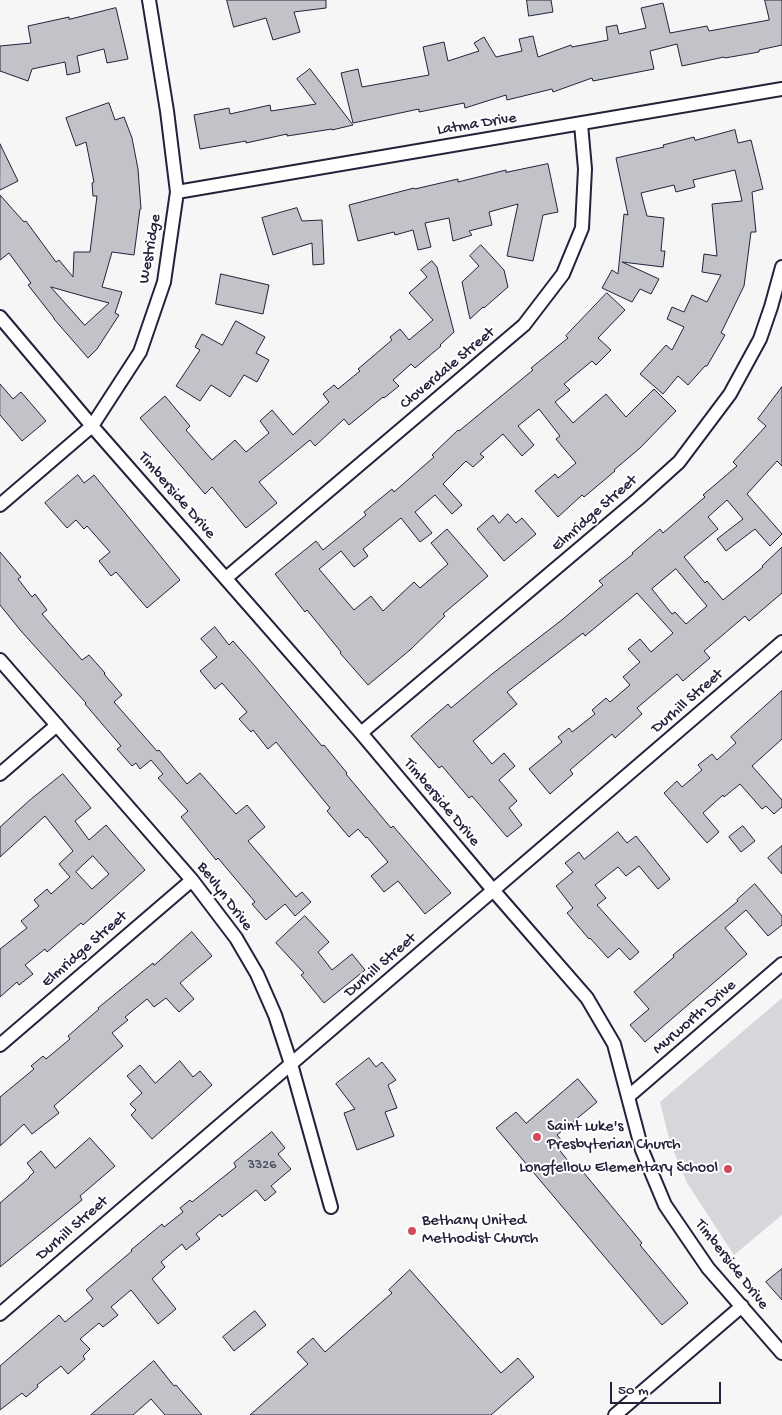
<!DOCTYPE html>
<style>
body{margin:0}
#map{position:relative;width:782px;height:1415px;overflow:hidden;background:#f6f6f7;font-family:"Gochi Hand",sans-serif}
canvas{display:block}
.scale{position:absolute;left:610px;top:1382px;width:111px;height:22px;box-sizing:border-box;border:2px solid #22223b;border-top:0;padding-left:6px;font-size:15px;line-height:18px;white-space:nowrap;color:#22223b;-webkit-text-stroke:4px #fff;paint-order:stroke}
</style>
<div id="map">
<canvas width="782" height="1415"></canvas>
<div class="scale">50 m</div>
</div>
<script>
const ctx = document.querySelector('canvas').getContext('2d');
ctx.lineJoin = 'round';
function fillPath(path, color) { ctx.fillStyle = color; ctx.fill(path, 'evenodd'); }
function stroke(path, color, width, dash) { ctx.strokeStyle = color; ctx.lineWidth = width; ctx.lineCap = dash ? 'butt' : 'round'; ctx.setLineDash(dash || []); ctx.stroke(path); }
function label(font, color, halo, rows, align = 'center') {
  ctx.font = font + ' "Gochi Hand",sans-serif'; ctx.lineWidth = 4; ctx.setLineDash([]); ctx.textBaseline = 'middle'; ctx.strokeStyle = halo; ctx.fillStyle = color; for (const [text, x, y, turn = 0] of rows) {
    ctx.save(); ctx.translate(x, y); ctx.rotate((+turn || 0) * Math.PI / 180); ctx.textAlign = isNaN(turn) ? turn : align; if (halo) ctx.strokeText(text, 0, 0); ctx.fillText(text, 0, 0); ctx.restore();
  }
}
const green = new Path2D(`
 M782,998V1215L734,1255L687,1183L670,1142L660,1102Z`);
const building = new Path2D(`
 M227,0H326V8L294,12L300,32L273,40L266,18L234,27Z
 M527,0H551L553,12L529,16Z
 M765,0H782V45L759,50V52L725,58L724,57L682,66L677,44L650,51L654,69L593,81L592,78L553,92L552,89L507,100L506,95L465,108L464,103L419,112V109L353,123L341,73L358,69L362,87L429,75L423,47L444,42L448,61L479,51L474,43L484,37L496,57L522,51L519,39L533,36L538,57L571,45L572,47L608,40L606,27L617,25L619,34L646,28L641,8L663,3L670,33L707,26L709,31L769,20Z
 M116,8L128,59L107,63L104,49L77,56L80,72L67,75L65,62L32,69L28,81L0,71V46L31,43L28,26L69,17V19Z
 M310,69L353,125L332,130V129L287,136V134L246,143V141L200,149L194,115L229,108L230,114L270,105L271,111L316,104L297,79Z
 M109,103L115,120L124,117L132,138L138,169L141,209H140L134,255L112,252L102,287L122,292L115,313L119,315L97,349L88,358L54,319V318L28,285L31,283L9,253L0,260V195L24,222L26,221L56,262L59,260L73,277L74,252H90L97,196H93L92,183L94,182L86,142L76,146L66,118ZM51,287L90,298L109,303L85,325Z
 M735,130L738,143L751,140L763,189L752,192L756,232H751L744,286L721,333L725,335L707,366H705L688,385L678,376L663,394L640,374L666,345L672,350L684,327L667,319L672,307L684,312L692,295L707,302L721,275L702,272L704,254L717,256L712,204L742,201L735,170L693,180L695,187L676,192L674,185L641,193L647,216L664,218L661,251H665L663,267L622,262L659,279L651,294L640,289L632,302L602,288L612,270L618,274L624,214L628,215L616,158L664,147L663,145L694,137L695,140Z
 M0,144L18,181L0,190Z
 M548,164L558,212L543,215L533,261L507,256L518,204L489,212L492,225L469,231L472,235L453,241L449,218L425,223L431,247L418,250L413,230L395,235L394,232L358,241L349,205L414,188L415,189L458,179V182L506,170V172Z
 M297,208L302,221L322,220L324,264L313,265L312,243L273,255L262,218Z
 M481,245L504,270L508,287L484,308L483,307L470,319L462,282L479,266L470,256Z
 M432,261L437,267L454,332L440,345L441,346L415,368L411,364L393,380L399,386L384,398L383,397L349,425L344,419L315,446L310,440L259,482L277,503L246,528L212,487L205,494L140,418L165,396L190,426L186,430L212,460L235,440L246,452L269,433L260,421L272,410L293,435L329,402L323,394L334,385L338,389L360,371L358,369L392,340L390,337L400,329L409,340L433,320L409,293L427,277L421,270Z
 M221,274L269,285L263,314L216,304Z
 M607,293L625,310L598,338L611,350L596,365L592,361L564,384L570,390L555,402L573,423L606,394L626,417L654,389L676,411L640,448L614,470L615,471L584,497L582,495L558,517L535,491L555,474L558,478L576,463L556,439L560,436L539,409L518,426L534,445L522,456L503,434L480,454L484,457L473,467L466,461L443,484L462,505L452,514L435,495L415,512L432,533L420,542L401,518L363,549L368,556L354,567L341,551L319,569L354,610L371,596L383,611L414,582L420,588L448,564L431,543L447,529L488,576L443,614L445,616L410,650L368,685L340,653L341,652L307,610L305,612L275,574L316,541L323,550L366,515L364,512L392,489L394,492L434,457L432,455L458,430L459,431L533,370L531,368L568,338L566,336Z
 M236,321L265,337L256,353L269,360L257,382L244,375L230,397L211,385L200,401L176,386L200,350L195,347L202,334L222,345Z
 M0,384L13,399L21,392L46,421L22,441L0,415Z
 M782,387V466L777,461L747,494L782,534L770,546L755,529L726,551L717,539L743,519L727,500L708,517L718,529L684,557L705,583L707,581L723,600L763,567L762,566L782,547V593L749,621L745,616L704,651L710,658L683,681L677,674L637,708L642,714L615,738L612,734L570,770L573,774L550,794L529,769L562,742L558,737L569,728L572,732L595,714L592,710L606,698L610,702L630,685L623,677L640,662L628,649L640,639L651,652L673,633L637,593L585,636L583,633L507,692L517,704L473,741L492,764L504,753L515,766L499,780L517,801L509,808L522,825L507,837L472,796L469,798L442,766L439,768L411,736L448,704L451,708L492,674L563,619L603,585L599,581L633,554L632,553L660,529L663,533L705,497L703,495L737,466L733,462L766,426L758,419ZM676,569L707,606L686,624L675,612L672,614L652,589Z
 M78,475L84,483L94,475L180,580L147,608L116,572L111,576L99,561L110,552L87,526L84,529L76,520L67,528L45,503Z
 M508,514L516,523L522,518L536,534L504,561L477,529L493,515L499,523Z
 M0,552L21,577L18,579L32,597L35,594L47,610L42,614L82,660L89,655L105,673L104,674L122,695L114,702L157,751L159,750L187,784L200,773L236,814L247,805L265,827L248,841L296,897L302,892L311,902L295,916L285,904L266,920L252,904L255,902L218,858L216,860L181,817L188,811L158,778L163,774L151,760L140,769L136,763L132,766L117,749L121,746L85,704L86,703L21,631L0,605Z
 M215,627L229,645L233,641L254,665L322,746L324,745L347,773L346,774L391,828L393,826L451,893L425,914L398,881L384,892L371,876L388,862L367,837L366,838L358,829L349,837L327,811L330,808L276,742L268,749L253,730L251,732L239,719L247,712L222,683L215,689L200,671L217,657L201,639Z
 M782,691V739L752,766L782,800V807L774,814L766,806L762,809L740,784L724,797L723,795L703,813L719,832L707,843L664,793L677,781L682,787L702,770L698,765L712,754L717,760L736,743L731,737Z
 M63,774L91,808L75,821L89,840L106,825L145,870L83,925L81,923L47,952L45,949L25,965L33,974L19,985L17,982L0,997V949L27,928L21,921L39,906L34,900L47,889L51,894L70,877L59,864L73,851L45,816L0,857V827L31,799ZM93,856L109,874L92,889L76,872Z
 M743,826L755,841L741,852L729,837Z
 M618,832L627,843L636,836L670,879L658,889L639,866L626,876L618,867L595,885L606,898L597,905L639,952L630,960L619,948L608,958L590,938L589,939L567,913L573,908L556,886L573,872L565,863L579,852L584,859Z
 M782,846V874L768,858Z
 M755,884L782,916V925L768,936L746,910L725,928L747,954L645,1042L630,1025L649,1009L634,992L674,957L673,955L738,901L737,900Z
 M305,916L329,942L318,952L332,970L352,954L365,970L324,1003L301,975L304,973L276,943Z
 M192,932L212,956L180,983L194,999L179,1012L166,998L154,1007L147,999L125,1017L128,1020L112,1033L123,1046L54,1106L59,1113L32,1134L24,1124L0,1146V1097L34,1069L31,1066L43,1056L46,1059L70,1039L68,1036L99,1009L98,1008L153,963L154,965Z
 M369,1058L376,1067L382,1062L396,1080L388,1085L397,1108L385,1112L394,1136L357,1150L344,1113L355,1109L336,1084Z
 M180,1061L193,1077L200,1071L212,1085L152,1139L131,1115L136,1110L130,1104L142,1093L127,1076L140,1065L155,1083Z
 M578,1079L597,1102L557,1135L564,1143L558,1148L575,1170L579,1167L642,1243L640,1245L688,1303L662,1325L496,1128L516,1112L526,1123Z
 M272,1132L285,1148L278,1154L291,1169L271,1186L276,1192L265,1201L256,1190L222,1217L220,1214L196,1234L200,1239L186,1250L182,1244L161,1262L165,1267L152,1279L176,1309L158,1324L131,1290L111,1307L118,1315L103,1327L99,1323L80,1339L90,1349L83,1356L85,1359L68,1374L61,1366L37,1385L38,1387L26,1397L22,1393L0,1410V1366L59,1315L65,1322L93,1299L86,1290L132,1251L131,1250L162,1224L164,1227L183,1212L180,1208L190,1200L192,1202L236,1167L234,1163Z
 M90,1138L115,1166L80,1196L82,1200L0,1267V1203L29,1178V1177L34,1172L27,1163L41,1151L55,1168Z
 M782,1269V1300L766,1282Z
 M410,1270L501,1373L518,1358L534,1377L491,1415H250L308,1364L297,1352L313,1338L325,1352L392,1293L389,1290Z
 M255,1311L266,1325L234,1351L223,1337Z
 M154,1361L174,1386L176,1385L202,1415H165L151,1399L133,1415H91Z`);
const street = new Path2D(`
 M177,192L782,89
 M0,317L92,426L361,733L493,890L587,998L614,1044L642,1150L665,1205L708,1268L782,1353
 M0,505L92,426L140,352L164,282L177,192L167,111L149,0
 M226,578L524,325L563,274L582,228L585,169L581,124
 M0,660L192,880L236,938L257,974L275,1015L291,1064L331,1207
 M361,733L638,499L679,462L730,394L760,339L771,307L782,267
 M0,774L57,725
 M0,1045L192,880
 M629,1096L782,964
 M0,1314L782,642
 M615,1415L742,1306`);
const markers = [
 [537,1137,5,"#d1495b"],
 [728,1169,5,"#d1495b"],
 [412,1231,5,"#d1495b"]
];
const numberNames = [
 ["3326",262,1166]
];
const streetNames = [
 ["Latma Drive",477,125,-9],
 ["Westridge",151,249,-80],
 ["Cloverdale Street",448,369,-40],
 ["Timberside Drive",176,496,49],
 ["Elmridge Street",595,514,-41],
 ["Durhill Street",688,702,-41],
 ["Timberside Drive",441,803,50],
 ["Bevlyn Drive",224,897,53],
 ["Elmridge Street",85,950,-41],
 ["Durhill Street",381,966,-41],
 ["Murworth Drive",695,1018,-41],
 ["Durhill Street",73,1229,-41],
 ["Timberside Drive",731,1265,52]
];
const poiNames = [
 ["Saint Luke's",547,1128],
 ["Presbyterian Church",547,1146],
 ["Longfellow Elementary School",718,1169,"right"],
 ["Bethany United",422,1222],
 ["Methodist Church",422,1240]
];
fillPath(green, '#d7d7db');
fillPath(building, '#c2c2c9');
stroke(building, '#22223b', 1);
stroke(street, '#22223b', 16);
stroke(street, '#fff', 12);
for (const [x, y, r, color] of markers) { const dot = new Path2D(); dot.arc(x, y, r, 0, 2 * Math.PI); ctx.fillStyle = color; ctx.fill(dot); stroke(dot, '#fff', 2); }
label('14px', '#4a4a5e', null, numberNames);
label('16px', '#22223b', '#fff', streetNames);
label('16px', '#22223b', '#fff', poiNames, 'left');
</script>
